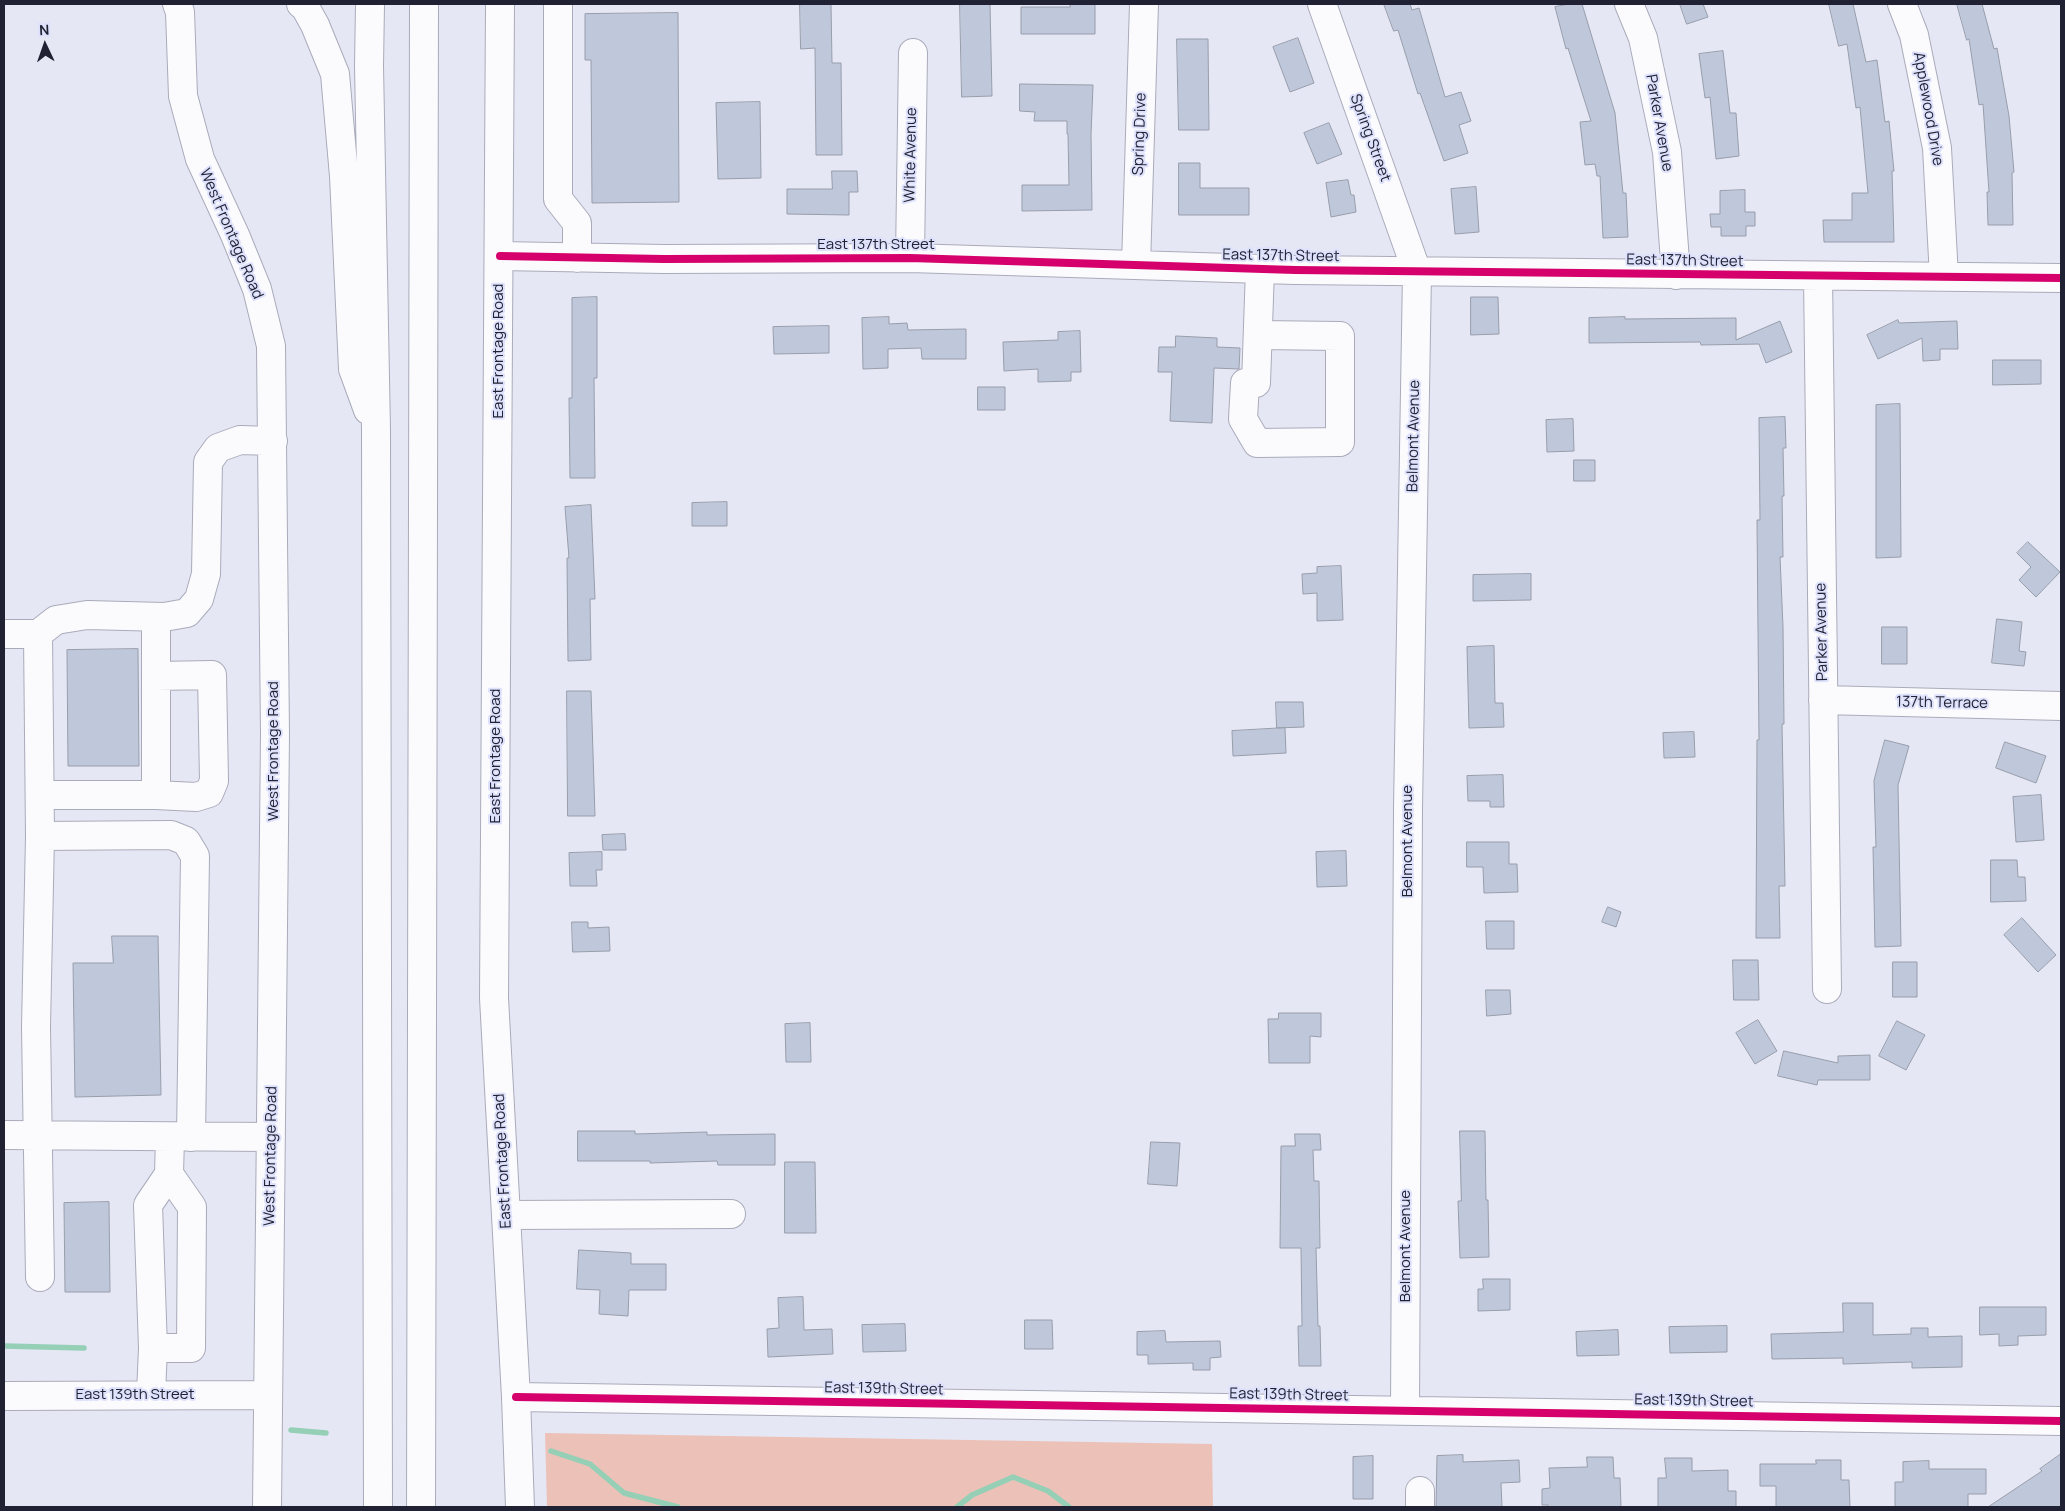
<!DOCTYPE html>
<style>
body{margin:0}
#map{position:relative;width:2065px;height:1511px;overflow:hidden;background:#e5e7f5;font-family:Manrope,sans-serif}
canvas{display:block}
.frame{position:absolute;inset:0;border:5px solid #202233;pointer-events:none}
.north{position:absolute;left:20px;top:20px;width:50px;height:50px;-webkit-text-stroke:4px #dee1fc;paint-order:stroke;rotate:357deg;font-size:14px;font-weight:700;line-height:20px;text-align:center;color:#202233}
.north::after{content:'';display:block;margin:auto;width:18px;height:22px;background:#202233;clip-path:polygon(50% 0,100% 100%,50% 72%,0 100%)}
</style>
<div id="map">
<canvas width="2065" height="1511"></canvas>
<div class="frame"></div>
<div class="north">N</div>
</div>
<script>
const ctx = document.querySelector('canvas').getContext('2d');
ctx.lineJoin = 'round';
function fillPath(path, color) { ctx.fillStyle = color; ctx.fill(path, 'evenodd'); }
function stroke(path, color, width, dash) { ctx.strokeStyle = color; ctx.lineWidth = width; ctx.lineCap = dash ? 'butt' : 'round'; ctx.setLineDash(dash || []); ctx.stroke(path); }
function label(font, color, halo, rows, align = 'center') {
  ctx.font = font + ' Manrope,sans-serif'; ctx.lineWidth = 4; ctx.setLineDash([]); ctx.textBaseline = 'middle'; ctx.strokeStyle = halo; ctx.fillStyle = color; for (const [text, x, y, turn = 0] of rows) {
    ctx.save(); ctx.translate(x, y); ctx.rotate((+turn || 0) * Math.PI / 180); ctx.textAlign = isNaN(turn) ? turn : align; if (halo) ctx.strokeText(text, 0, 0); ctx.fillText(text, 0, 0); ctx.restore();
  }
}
const green = new Path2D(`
 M545,1433L1212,1444L1213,1507H547Z`);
const stream = new Path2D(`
 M4,1346L84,1348
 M291,1430L326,1433
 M551,1451L590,1464L624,1493L678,1507
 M957,1507L972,1495L1013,1477L1048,1491L1069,1507`);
const building = new Path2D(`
 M800,4H831L832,63H841L842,155H816L815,48L801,49Z
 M960,4H990L992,96L962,97Z
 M1070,4H1095V34H1021V7H1070Z
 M1384,4H1410L1412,10L1419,8L1445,97L1461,92L1471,121L1459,125L1468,153L1444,161L1420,93L1418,94L1398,30L1394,31Z
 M1569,4H1582L1615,113L1623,193H1626L1628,237L1603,238L1600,176H1597L1595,164L1585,165L1580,122L1591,121L1568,48L1566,49L1555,7Z
 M1680,4H1703L1708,17L1687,24Z
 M1829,4H1853L1866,62L1877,60L1885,122L1889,121L1894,171H1892L1894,242H1824L1823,220H1852V193H1868L1860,107L1856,108L1847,44L1839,46Z
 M1957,4H1982L1994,49L1997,48L2009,116L2014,172L2012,173L2013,225H1988L1987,192H1989L1983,104L1979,105L1969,39L1967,40Z
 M678,13L679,202L592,203L591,60H585V14Z
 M1298,38L1314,83L1290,92L1273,47Z
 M1177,39H1208L1209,130H1179Z
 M1723,51L1730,113H1736L1739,156L1716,159L1710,97L1705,98L1699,54Z
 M1020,84L1093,85L1091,135L1092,210L1022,211V185H1069L1068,134H1067V121H1034L1035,112L1020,111Z
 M760,102L761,178L718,179L716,103Z
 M1329,123L1342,154L1317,164L1304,133Z
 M1179,163H1200V188H1249V215H1179Z
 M832,171H857L858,192H849V215L787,214V189H832Z
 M1348,180L1351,195H1354L1356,212L1331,217L1326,183Z
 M1476,187L1479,232L1455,234L1451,189Z
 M1745,190V212H1755V226H1746V236H1721V227H1711L1710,214H1720V191Z
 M597,297V378H594L595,478H570L569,398H572V298Z
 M1471,297H1498L1499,334L1471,335Z
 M889,317V324L907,323L908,330L966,329V359H922L921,348L888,349V368L863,369L862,318Z
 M1625,317V319L1736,318V340L1780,321L1792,352L1766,363L1759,344L1701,345L1700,342L1589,343V318Z
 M1898,320L1899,323L1957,321L1958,349H1940V360L1923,361L1922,338L1878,359L1867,335Z
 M829,326V353L774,354L773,327Z
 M1080,331L1081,372H1071V381L1038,382V369L1004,371L1003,342L1058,340V332Z
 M1176,336L1217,338V347L1240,348L1239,369L1214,368L1212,423L1170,421L1172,372H1158L1159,347H1175Z
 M1993,360H2041V384L1993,385Z
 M978,387H1005V410H978Z
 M1900,404L1901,557L1876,558V405Z
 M1785,417L1786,448H1783L1784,496H1782L1783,557H1780L1783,627L1784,724H1782L1785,886H1779L1780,938H1756L1757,740H1759L1757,520H1760L1759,418Z
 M1573,419L1574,451L1547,452L1546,420Z
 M1574,460H1595V481H1574Z
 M727,502V526H692V503Z
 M591,505L595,599H590L591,660L568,661L567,558H569L565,507Z
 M2028,542L2060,572L2036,597L2019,580L2031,567L2017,553Z
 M1341,566L1343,620L1317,621V593L1303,594L1302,574L1317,573V567Z
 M1531,574V600L1473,601V575Z
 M1997,619L2022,622L2019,651L2026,652L2024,666L1992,663Z
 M1882,627H1907V664H1882Z
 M1494,646L1495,703H1503L1504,727L1469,728L1467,647Z
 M138,649L139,766H68L67,650Z
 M567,691H591L595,816H568Z
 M1276,702H1303L1304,727L1277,728Z
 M1285,728L1286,753L1233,756L1232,731Z
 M1694,732L1695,757L1664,758L1663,733Z
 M1885,740L1909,746L1898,785L1901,946L1875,947L1873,847H1876L1874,781Z
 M2005,742L2046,756L2036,783L1996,768Z
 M1503,775L1504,807H1490V801H1468L1467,776Z
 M2041,795L2044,840L2016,842L2013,797Z
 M625,834L626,850H603L602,835Z
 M1467,842H1509V864H1517L1518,892L1484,893L1483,867H1467Z
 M1346,851L1347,886L1317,887L1316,852Z
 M602,852V870H596L597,886H570L569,853Z
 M1991,860H2017L2018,877H2025L2026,901L1991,902Z
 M1608,907L1621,912L1616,927L1602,922Z
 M2022,918L2056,955L2038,972L2004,935Z
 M1486,921H1514V949H1487Z
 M572,922H588V928L609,927L610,951L573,952Z
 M112,936H158L161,1095L75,1097L73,963H113Z
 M1733,960H1758L1759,1000H1734Z
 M1893,962H1917V997H1893Z
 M1486,990H1510L1511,1014L1487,1016Z
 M1279,1013H1321V1037L1310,1036V1063H1269L1268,1019H1278Z
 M1758,1020L1777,1051L1755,1064L1736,1033Z
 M1897,1021L1925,1035L1906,1070L1879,1056Z
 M810,1023L811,1062H786L785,1024Z
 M1784,1051L1838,1063V1056L1870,1055V1080H1818L1817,1085L1778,1076Z
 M578,1131H635V1134L707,1132V1135L775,1134V1165H718L717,1161L650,1163V1161H578Z
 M1460,1131H1485L1486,1200H1488L1489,1257L1460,1258L1458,1201H1461Z
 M1295,1134H1320L1321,1150H1313L1314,1181H1319L1320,1248H1316L1318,1326H1320L1321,1366H1299L1298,1326H1302L1301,1248H1280L1281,1146H1295Z
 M1151,1142L1180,1143L1177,1186L1148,1184Z
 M785,1162H815L816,1233H785Z
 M109,1202L110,1292H65L64,1203Z
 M579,1250L631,1253V1264H666V1290H629L628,1316L599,1314L600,1290L577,1289Z
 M1483,1279H1510V1310L1478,1311V1289H1483Z
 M803,1297L804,1330L832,1329L833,1354L768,1357L767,1329L779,1328L778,1298Z
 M1843,1303H1873V1335L1911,1334V1328H1928V1337L1962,1336V1367L1912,1368V1362L1843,1364V1358L1772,1359L1771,1334L1843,1332Z
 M1980,1307H2046V1335L2018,1336V1345L1999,1346V1334L1980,1335Z
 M1025,1320H1052L1053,1349H1025Z
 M905,1324L906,1351L863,1352L862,1325Z
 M1727,1326V1352L1670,1353L1669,1327Z
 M1618,1330L1619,1355L1577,1356L1576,1332Z
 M1165,1331L1166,1342L1220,1341L1221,1357L1210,1358V1370H1193V1363L1148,1364V1355H1137V1332Z
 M2061,1454V1507H1988L2042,1471L2040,1469Z
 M1463,1455V1462L1519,1460L1520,1482L1501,1483L1502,1507H1436L1437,1456Z
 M1373,1456V1499H1353V1457Z
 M1587,1457H1613L1614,1478H1620L1621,1507H1548V1505H1542V1489L1550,1488L1549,1468L1587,1467Z
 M1665,1458H1692V1471L1728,1470V1491H1736V1507H1658V1478H1666Z
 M1816,1460H1841V1480H1849L1850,1507H1776V1486H1760V1464H1816Z
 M1929,1461V1469H1986V1494H1968V1507H1895V1482H1903V1462Z`);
const minor = new Path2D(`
 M177,4L180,12L183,96L200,159L235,235L257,289L271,346L275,734L267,1507
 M500,4L494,998L516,1397L520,1507
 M558,4V199L577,223V258
 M1322,4L1417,272L1408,808L1405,1410
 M1629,4L1643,38L1667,152L1676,275
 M1902,4L1914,35L1937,148L1944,277
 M500,256L664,259L910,258L1295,270L2061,278
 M910,258L913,53
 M1136,265L1144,4
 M1818,276L1827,989
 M1258,335L1340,336V442L1257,443L1243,419L1245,383H1256L1260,269
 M4,634H38
 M1823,700L2061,706
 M40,795H156V617
 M156,795L196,797L209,793L214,781L212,675L157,676
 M4,1135L271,1137
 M191,1137L195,856L186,841L171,835L40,836L38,634L56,620L87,615L164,617L187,613L199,599L206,574L208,462L218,448L240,440L273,441
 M506,1215L731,1214
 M40,1277L36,1027L40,836
 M153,1348H191L192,1207L169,1174
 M151,1394L153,1348L148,1205L169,1174L170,1137
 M4,1396L267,1395
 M516,1397L2061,1421
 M1420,1507V1491`);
const highway = new Path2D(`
 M301,4L305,7L315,25L335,74L344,176L353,369L368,410
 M370,4L369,66L376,430L378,1507
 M421,1507L424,4`);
const cycleway = new Path2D(`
 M500,256L664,259L910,258L1295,270L2061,278
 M516,1397L2061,1421`);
const streetNames = [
 ["Applewood Drive",1928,109,80],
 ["Parker Avenue",1659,123,80],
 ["Spring Drive",1140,134,-88],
 ["Spring Street",1370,138,70],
 ["White Avenue",911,155,-89],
 ["West Frontage Road",231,234,67],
 ["East 137th Street",876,245],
 ["East 137th Street",1281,256,1],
 ["East 137th Street",1685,261,1],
 ["East Frontage Road",499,351,-90],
 ["Belmont Avenue",1414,436,-89],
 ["Parker Avenue",1822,632,-91],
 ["137th Terrace",1942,703,1],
 ["West Frontage Road",274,751,-90],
 ["East Frontage Road",496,756,-90],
 ["Belmont Avenue",1408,841,-90],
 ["West Frontage Road",271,1156,-89],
 ["East Frontage Road",503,1161,-93],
 ["Belmont Avenue",1406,1246,-90],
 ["East 139th Street",884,1389,1],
 ["East 139th Street",135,1395],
 ["East 139th Street",1289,1395,1],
 ["East 139th Street",1694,1401,1]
];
fillPath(green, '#ecc2b8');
stroke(stream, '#94cfb6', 5.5);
fillPath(building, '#bfc8db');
stroke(building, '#989daa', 1);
stroke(minor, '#aaabba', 30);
stroke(highway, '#aaabba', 30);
stroke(minor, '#fbfbfe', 28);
stroke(highway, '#fbfbfe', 28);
stroke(cycleway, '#d6006c', 8);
label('15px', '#202233', '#dee1fc', streetNames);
</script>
